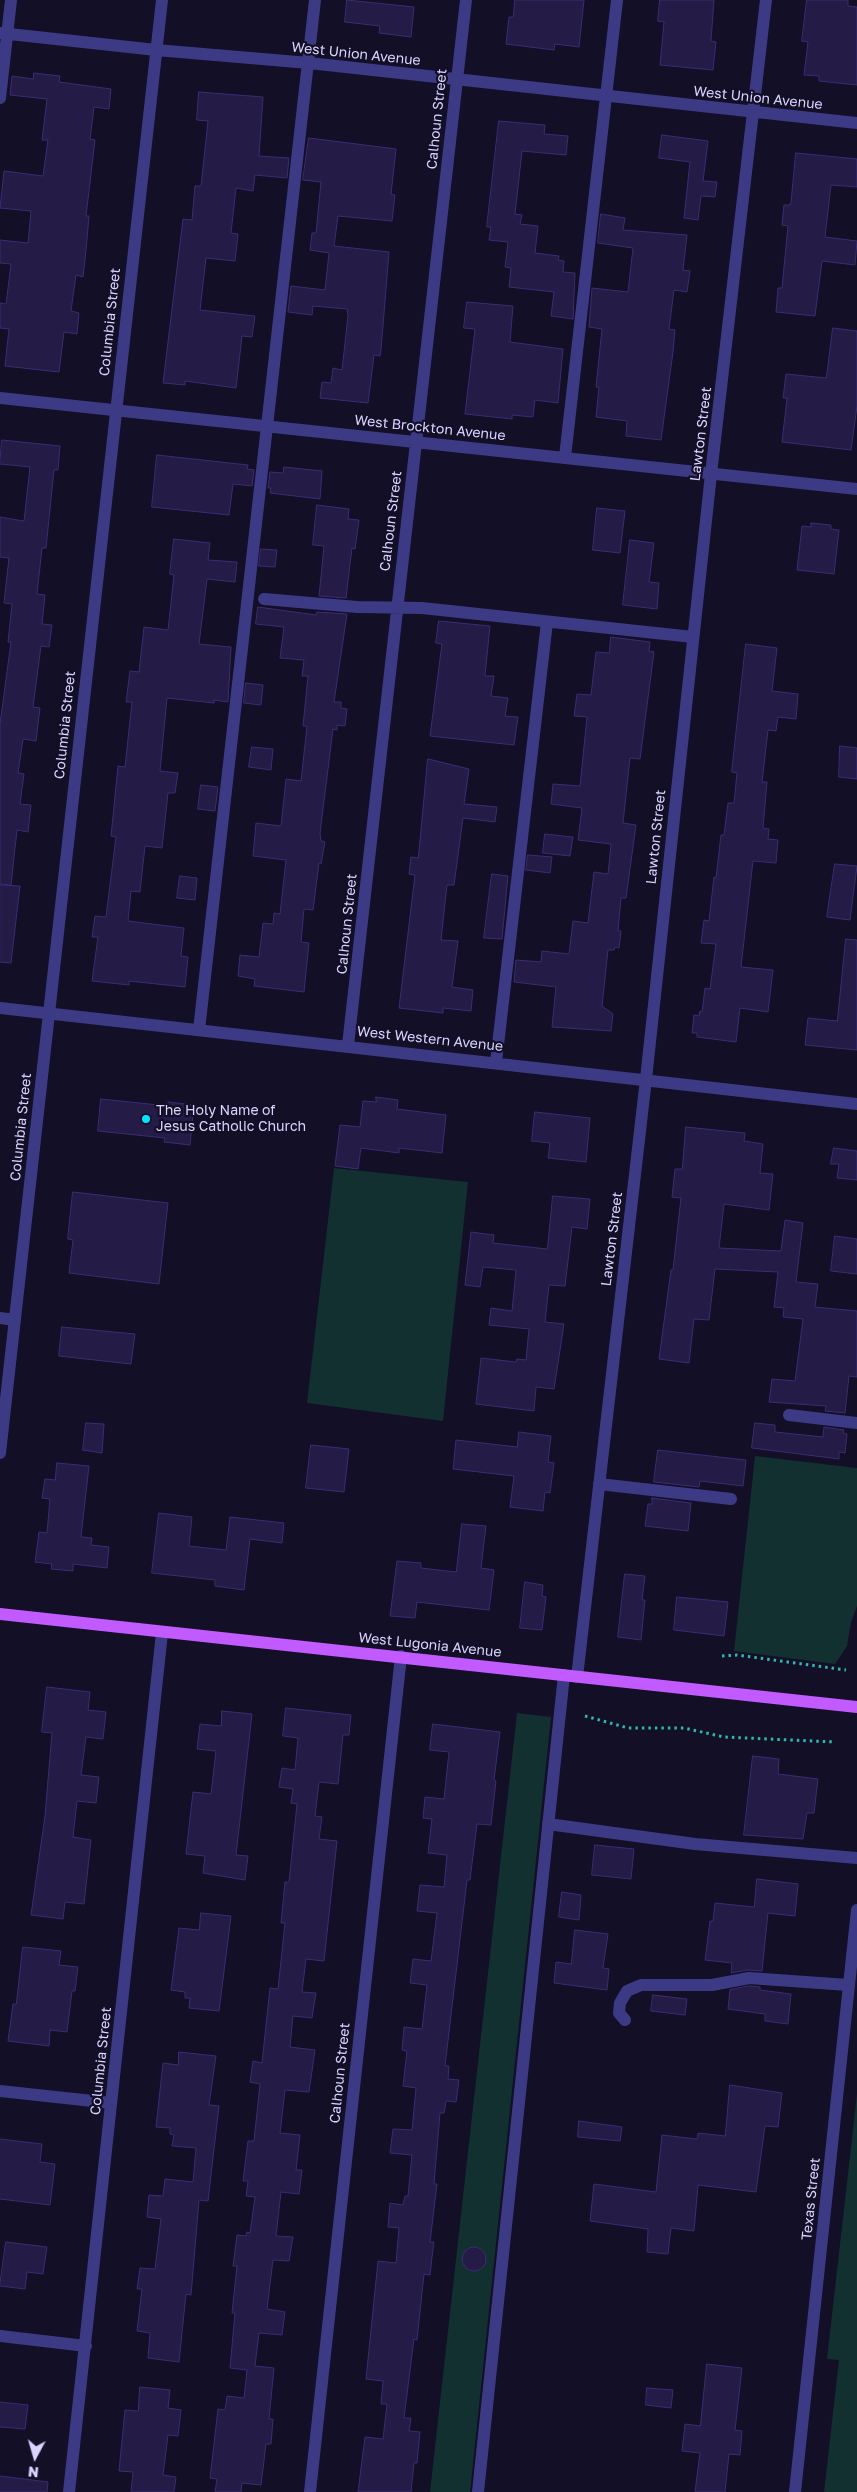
<!DOCTYPE html>
<style>
body{margin:0}
#map{position:relative;width:857px;height:2492px;overflow:hidden;background:#130f26;font-family:"Golos Text",sans-serif}
canvas{display:block}
.north{position:absolute;left:10px;top:2432px;width:50px;height:50px;-webkit-text-stroke:4px #130f26;paint-order:stroke;rotate:186deg;font-size:14px;font-weight:700;line-height:20px;text-align:center;color:#d9d4ff}
.north::after{content:'';display:block;margin:auto;width:18px;height:22px;background:#d9d4ff;clip-path:polygon(50% 0,100% 100%,50% 72%,0 100%)}
</style>
<div id="map">
<canvas width="857" height="2492"></canvas>
<div class="north">N</div>
</div>
<script>
const ctx = document.querySelector('canvas').getContext('2d');
ctx.lineJoin = 'round';
function fillPath(path, color) { ctx.fillStyle = color; ctx.fill(path, 'evenodd'); }
function stroke(path, color, width, dash) { ctx.strokeStyle = color; ctx.lineWidth = width; ctx.lineCap = dash ? 'butt' : 'round'; ctx.setLineDash(dash || []); ctx.stroke(path); }
function label(font, color, halo, rows, align = 'center') {
  ctx.font = font + ' "Golos Text",sans-serif'; ctx.lineWidth = 4.5; ctx.setLineDash([]); ctx.textBaseline = 'middle'; ctx.strokeStyle = halo; ctx.fillStyle = color; for (const [text, x, y, turn = 0] of rows) {
    ctx.save(); ctx.translate(x, y); ctx.rotate((+turn || 0) * Math.PI / 180); ctx.textAlign = isNaN(turn) ? turn : align; if (halo) ctx.strokeText(text, 0, 0); ctx.fillText(text, 0, 0); ctx.restore();
  }
}
const green = new Path2D(`
 M334,1168L468,1182L443,1421L307,1403Z
 M755,1456L857,1468V1606L851,1622L847,1646L835,1664L734,1651Z
 M517,1713L551,1717L470,2492H430Z
 M857,2094V2492H824L839,2360L827,2359Z`);
const building = new Path2D(`
 M347,0L414,7L411,37L379,33L380,26L345,22Z
 M515,0H584L579,47L555,44L554,50L506,44L509,17H513Z
 M660,0H714L711,41L716,42L713,70L660,65L664,22L658,21Z
 M807,0H848V6L857,7V85L819,81V76L804,75L808,42L802,41Z
 M34,73L60,76L59,82L111,89L109,109L94,107L90,139L95,140L86,216H89L86,250L83,277L76,275L71,311L79,313L77,334L64,332L59,372L5,366L9,329L0,328V303L6,304L11,264L0,263V240L28,243L31,211L0,208L4,171L43,176L48,140H42L47,99L10,95L12,76L33,79Z
 M199,92L263,97L259,156L289,158L287,178L255,175L253,191L236,188L231,233L238,234L235,261L206,258L200,310L255,316L252,337L242,336L236,388L185,381V385L163,383L183,219L192,220L195,186H201L208,121L197,120Z
 M499,121L545,125L544,134L568,136L566,155L522,151L515,214L522,215L520,224L538,226L535,253L559,256L558,260L564,261L563,272L575,273L573,319L551,316L554,292L509,287L511,268L505,267L508,242L489,240L491,227H487Z
 M662,135L708,141L703,181L717,182L715,197L701,196L698,220L684,218L690,162L659,158Z
 M309,138L396,149L391,194L395,195L392,221L338,216L334,246L389,252L381,350L380,356L374,355L368,403L320,398L322,382L331,383L333,368L342,370L348,316L347,309L313,306L312,315L288,312L291,286L325,290L329,253L310,250L312,233H316L321,182L303,180Z
 M796,153L857,159V187L831,185L825,237L857,241L855,265L822,261L815,316L776,312L778,288H782L788,226L782,225L784,205H790L791,202Z
 M601,214L625,218L623,230L687,235L683,270L690,271L687,292L674,290L669,329L675,330L673,352L661,440L626,436L627,421L596,417L599,387H596L602,329L589,327L592,288L628,292L633,248L598,243Z
 M467,302L513,306L510,342L563,349L558,403L535,400L533,417L512,415V419L465,414L475,329L464,328Z
 M833,328L857,331V406L851,450L782,442L787,398H783L786,374L826,378Z
 M2,440L60,446L58,470H54L46,548H42L37,594L45,595L42,624L52,625L49,647L41,646L33,707L40,708L36,741L23,739L18,773L24,774L20,804L31,805L28,832L17,830L11,885L0,884V724L11,642H8L12,604L4,603L9,558L0,557V517L24,521L30,467L0,464Z
 M157,455L248,465L247,469L254,470L252,486L233,484L229,515L152,507Z
 M284,467L322,471L320,499L270,493L271,488H268L270,472L283,473Z
 M317,505L349,509L348,519L359,520L355,549L352,548L346,598L319,596L324,546L313,545Z
 M597,508L625,511L620,553L593,550Z
 M811,523L831,525V529L839,530L834,574L797,570L802,526L811,527Z
 M174,539L210,543L208,560L237,562L235,582L207,579L199,644L231,647L228,702L214,700V703L167,698L160,771L178,773L175,793H168L162,848L145,846L140,892L131,891L128,921L184,928L181,956L188,957L185,987L129,981V985L92,981L98,937H92L95,916L106,917L116,837L111,836L118,766L125,767L132,702H126L130,671L139,672L144,627L168,630L174,575L170,574Z
 M630,540L654,543L649,582L659,583L657,609L623,605Z
 M261,549L277,550L275,567L259,566Z
 M258,607L316,615L317,612L347,614L334,702H341V708L347,709L345,726L337,725V730L333,729L320,833L321,841L325,842L321,864L319,863L313,910L304,909L301,942L309,943L304,992L254,986L255,979L238,976L240,955L259,957L263,923L273,924L274,913L280,914L286,860L253,856L256,823L281,826L286,779L301,781L307,726H303L308,676H302L304,660L280,658L284,627L256,624Z
 M439,621L490,626L485,676H494L491,696L508,698L505,716L518,717L514,745L430,736L442,644L436,643Z
 M611,637L650,642L649,651L654,652L640,759L630,758L623,823L636,825L626,898H621L618,931H621L619,948L615,947L614,950H608L602,1006L613,1014L611,1031L552,1027L556,987L514,982L516,960L541,962L542,951L569,954L573,921L588,923L594,872L608,874L611,844L578,840L582,808L551,804L553,784L580,786L587,717L574,716L577,694L591,695L596,652L609,653Z
 M746,644L777,648L772,691L798,694L796,719L778,717L776,731L768,730L762,782H767L763,828L769,829L768,839L778,840L776,863L753,861L741,967L773,970L768,1012L740,1008L736,1042L697,1037V1033H692L694,1015L699,1016L700,1011L702,1012L705,988L710,989L716,944L701,943L704,920L709,921L714,877L716,878L721,835H724L728,803H734L737,773L732,772Z
 M246,683L263,685L261,705L244,703Z
 M840,746L857,748V779L839,777Z
 M252,747L273,749L271,770L249,767Z
 M428,759L469,769L464,804L497,807L495,822L463,818L454,885H447L441,940L458,941L452,987L473,990L471,1011L443,1008V1013L399,1008L415,875L409,874L411,857L418,858Z
 M201,785L218,787L215,811L198,809Z
 M545,834L573,837L570,856L543,853Z
 M528,855L552,857L550,873L526,870Z
 M835,864L857,866L850,920L827,917Z
 M492,874L508,876L502,939L484,938Z
 M180,876L197,878L195,900L177,898Z
 M0,885L20,886L11,963L0,962Z
 M846,939L857,940V1050L805,1045L808,1018L837,1021Z
 M376,1097L398,1100L397,1109L446,1115L442,1153L399,1148V1153L361,1148L358,1169L335,1166L340,1125L360,1127L363,1101L376,1102Z
 M101,1099L168,1106V1102L194,1105L190,1145L164,1142L165,1138L98,1131Z
 M535,1112L590,1118L586,1162L548,1158L550,1143L532,1141Z
 M686,1127L745,1133L744,1141L763,1144L760,1173L773,1174L769,1210L724,1204L719,1248L781,1251L785,1220L803,1223L796,1282L818,1284L815,1307L857,1311V1377L849,1376L845,1413L825,1411L826,1406L769,1402L772,1379L795,1381L803,1319L783,1317L784,1308L774,1307L778,1272L715,1269L709,1320L694,1319L689,1363L659,1359L671,1270H673L681,1198L672,1197L675,1169H682Z
 M834,1148L857,1151V1180L837,1178L839,1164H831Z
 M73,1192L168,1203L159,1284L69,1273L73,1240L68,1239Z
 M553,1196L590,1199L587,1229L572,1227L565,1286L549,1285L545,1322L564,1324L554,1389L536,1387L534,1411L476,1404L481,1358L516,1362L517,1359L526,1360L529,1329L489,1325L491,1308L512,1311L516,1270L483,1267L480,1287L465,1285L471,1232L494,1235L493,1243L547,1249Z
 M835,1236L857,1239V1274L831,1271Z
 M62,1327L135,1334L131,1364L59,1356Z
 M86,1423L104,1424L102,1453L83,1450Z
 M755,1423L775,1425V1432L823,1437L824,1427L844,1430L843,1433L847,1434L845,1453L839,1452V1459L752,1448Z
 M519,1432L551,1436L548,1462L554,1463L550,1493L545,1492L543,1511L510,1507L514,1476L453,1469L456,1440L517,1447Z
 M311,1445L349,1449L344,1492L306,1488Z
 M658,1450L746,1460L743,1486L700,1481L699,1487L654,1482Z
 M57,1463L89,1466L81,1537L92,1538L91,1545L109,1547L107,1568L73,1564V1571L51,1569L52,1564L35,1562L39,1532L47,1533L50,1499L42,1498L45,1479L55,1480Z
 M652,1498L691,1503L688,1531L645,1526L648,1504H652Z
 M159,1513L192,1517L189,1546L226,1550L230,1517L284,1523L282,1543L250,1539L244,1590L215,1586V1580L152,1573Z
 M462,1524L486,1526L481,1568L494,1570L489,1610L417,1602L415,1618L390,1616L397,1561L421,1563V1568L456,1572Z
 M625,1574L645,1576L642,1600H645L641,1640L618,1637Z
 M525,1582L543,1585L542,1596L546,1597L542,1630L520,1628Z
 M677,1597L728,1602L724,1636L674,1630Z
 M47,1687L90,1692L88,1710L106,1712L103,1739L86,1737L81,1775L99,1777L96,1803L77,1801L73,1837L91,1840L84,1904L65,1902L63,1919L31,1915L45,1816L52,1733L42,1732Z
 M286,1708L351,1715L349,1735H343L338,1784L319,1782L315,1816L322,1817L319,1839L337,1841L324,1961L306,1959L302,1992L316,1993L312,2018L293,2016L290,2047L315,2050L309,2092L285,2090L280,2133L300,2135L296,2170H302L299,2194L281,2192L276,2236L293,2237L289,2261L273,2260L267,2309L285,2312L282,2335L259,2333L255,2366L274,2368L269,2419H273L271,2444H266L261,2485L242,2483L241,2492H215L217,2479L210,2478L218,2409L225,2410L227,2396L244,2398L247,2370L230,2368L235,2313H232L237,2266H233L237,2235L246,2236L247,2232L250,2233L255,2197L246,2196L248,2181H243L248,2141H254L260,2084L250,2082L253,2061L262,2063L270,1988L278,1989L285,1923H281L285,1882H289L297,1804L291,1803L293,1789L279,1787L282,1768L295,1770L298,1738L283,1736Z
 M222,1711L252,1714L236,1855L248,1856L245,1880L203,1873L205,1856L186,1854L193,1792L211,1794L216,1751L197,1749L200,1724L221,1726Z
 M433,1724L500,1732L494,1780L496,1781L491,1825L477,1824L470,1880H467L445,2066H449L448,2079L459,2080L456,2102L446,2101L444,2113H440L434,2184H437L430,2242H434L432,2257L430,2275L424,2274L417,2340L414,2339L404,2418H411L409,2431L420,2432L417,2463H414L411,2492H358L365,2437L383,2439L387,2404H381L383,2381L366,2379L378,2261L396,2263L399,2228L388,2227L390,2203L403,2205L405,2196H408L412,2155L390,2153L393,2129L412,2130L416,2088L403,2086L407,2051L402,2050L404,2027L422,2029L427,1985L410,1983L413,1959L431,1961L437,1913L417,1911L420,1885L444,1887L447,1855L428,1853L432,1819L423,1818L425,1797L444,1799L449,1752L430,1750Z
 M753,1756L779,1759L778,1774L818,1779L814,1813H807L803,1839L744,1835Z
 M595,1845L634,1849L631,1879L592,1875Z
 M757,1879L798,1884L795,1916L768,1913L762,1971L748,1970L731,1973L732,1963L705,1960L710,1921H713L715,1903L754,1907Z
 M562,1892L581,1895L579,1920L559,1917Z
 M201,1913L231,1916L219,2011L189,2008L190,1998H185V1992L171,1990L179,1928L199,1930Z
 M575,1930L608,1934L603,1968L609,1969L607,1990L554,1983L556,1962L571,1964Z
 M23,1947L61,1951L59,1965L78,1967L75,1991H72L67,2032L50,2030L49,2046L8,2041L13,2004H16Z
 M749,1986L760,1987V1990L791,1994L788,2024L765,2021V2014L728,2009L730,1990Z
 M653,1995L687,1999L685,2015L651,2011Z
 M179,2052L216,2056L209,2105L219,2106L208,2201L199,2200L191,2295L186,2294L179,2362L148,2358L150,2333L137,2331L142,2289H137L140,2268L155,2269L161,2219L147,2217L149,2195L163,2196L165,2179L193,2182L196,2148L172,2146L174,2135L170,2134V2128L156,2127L163,2063L178,2065Z
 M730,2085L782,2093L778,2127L765,2126L756,2192L698,2185L694,2231L671,2228L668,2254L647,2252L648,2229L590,2221L594,2184L656,2192L662,2135L697,2139L698,2133L725,2136Z
 M579,2121L622,2127L620,2141L578,2137Z
 M0,2139L42,2144L40,2162L55,2164L50,2205L0,2199Z
 M6,2242L47,2247L43,2274L27,2272L25,2289L0,2286Z
 M462 2259a12 12 0 1 1 24 0a12 12 0 1 1-24 0Z
 M707,2364L742,2368L735,2430L742,2431L740,2455L729,2454L725,2492H695L700,2453L682,2451L685,2424L700,2426Z
 M140,2387L170,2390L168,2408L181,2410L178,2436L168,2435L163,2475L176,2477L174,2492H131L133,2472L119,2471L125,2410L138,2411Z
 M647,2388L673,2390L671,2408L646,2405Z
 M0,2402L28,2405L25,2429L0,2427Z
 M0,2476L48,2482L47,2492H0Z`);
const path = new Path2D(`
 M722,1656L737,1655L846,1670
 M585,1716L628,1728H684L724,1737L835,1742`);
const minor = new Path2D(`
 M0,33L156,50L309,63L857,123
 M0,98L11,0
 M0,398L857,489
 M565,457L617,0
 M264,599L357,607L422,608L693,637
 M0,1008L857,1104
 M199,1030L315,0
 M348,1045L466,0
 M496,1062L547,622
 M0,1318L15,1320
 M789,1415L857,1423
 M0,1453L162,0
 M599,1484L731,1499
 M577,1677L646,1079L711,474L766,0
 M548,1824L695,1844L857,1858
 M625,2020L619,2013L620,2003L627,1991L641,1985H712L749,1978L848,1985
 M0,2091L111,2103
 M0,2336L86,2346
 M69,2492L162,1633
 M310,2492L401,1656
 M478,2492L564,1675
 M795,2492L857,1910`);
const major = new Path2D(`
 M0,1614L857,1707`);
const markers = [
 [146,1119,5,"#00e5ff"]
];
const streetNames = [
 ["West Union Avenue",356,54,6],
 ["West Union Avenue",758,98,6],
 ["Calhoun Street",437,119,-84],
 ["Columbia Street",110,322,-84],
 ["West Brockton Avenue",430,428,6],
 ["Lawton Street",701,434,-83],
 ["Calhoun Street",391,521,-83],
 ["Columbia Street",65,725,-84],
 ["Lawton Street",656,837,-84],
 ["Calhoun Street",347,924,-84],
 ["West Western Avenue",430,1039,6],
 ["Columbia Street",21,1127,-84],
 ["Lawton Street",612,1239,-83],
 ["West Lugonia Avenue",430,1645,6],
 ["Columbia Street",101,2061,-84],
 ["Calhoun Street",340,2073,-84],
 ["Texas Street",811,2199,-84]
];
const poiNames = [
 ["The Holy Name of",156,1111],
 ["Jesus Catholic Church",156,1127]
];
fillPath(green, '#12302f');
fillPath(building, '#241b47');
stroke(building, '#3b2d73', 1);
stroke(path, '#2fb8b0', 3, [2.5, 4]);
stroke(minor, '#3d3a85', 12);
stroke(major, '#c25bff', 12);
for (const [x, y, r, color] of markers) { const dot = new Path2D(); dot.arc(x, y, r, 0, 2 * Math.PI); ctx.fillStyle = color; ctx.fill(dot); stroke(dot, '#130f26', 2); }
label('14px', '#d9d4ff', '#130f26', streetNames);
label('14px', '#d9d4ff', '#130f26', poiNames, 'left');
</script>
